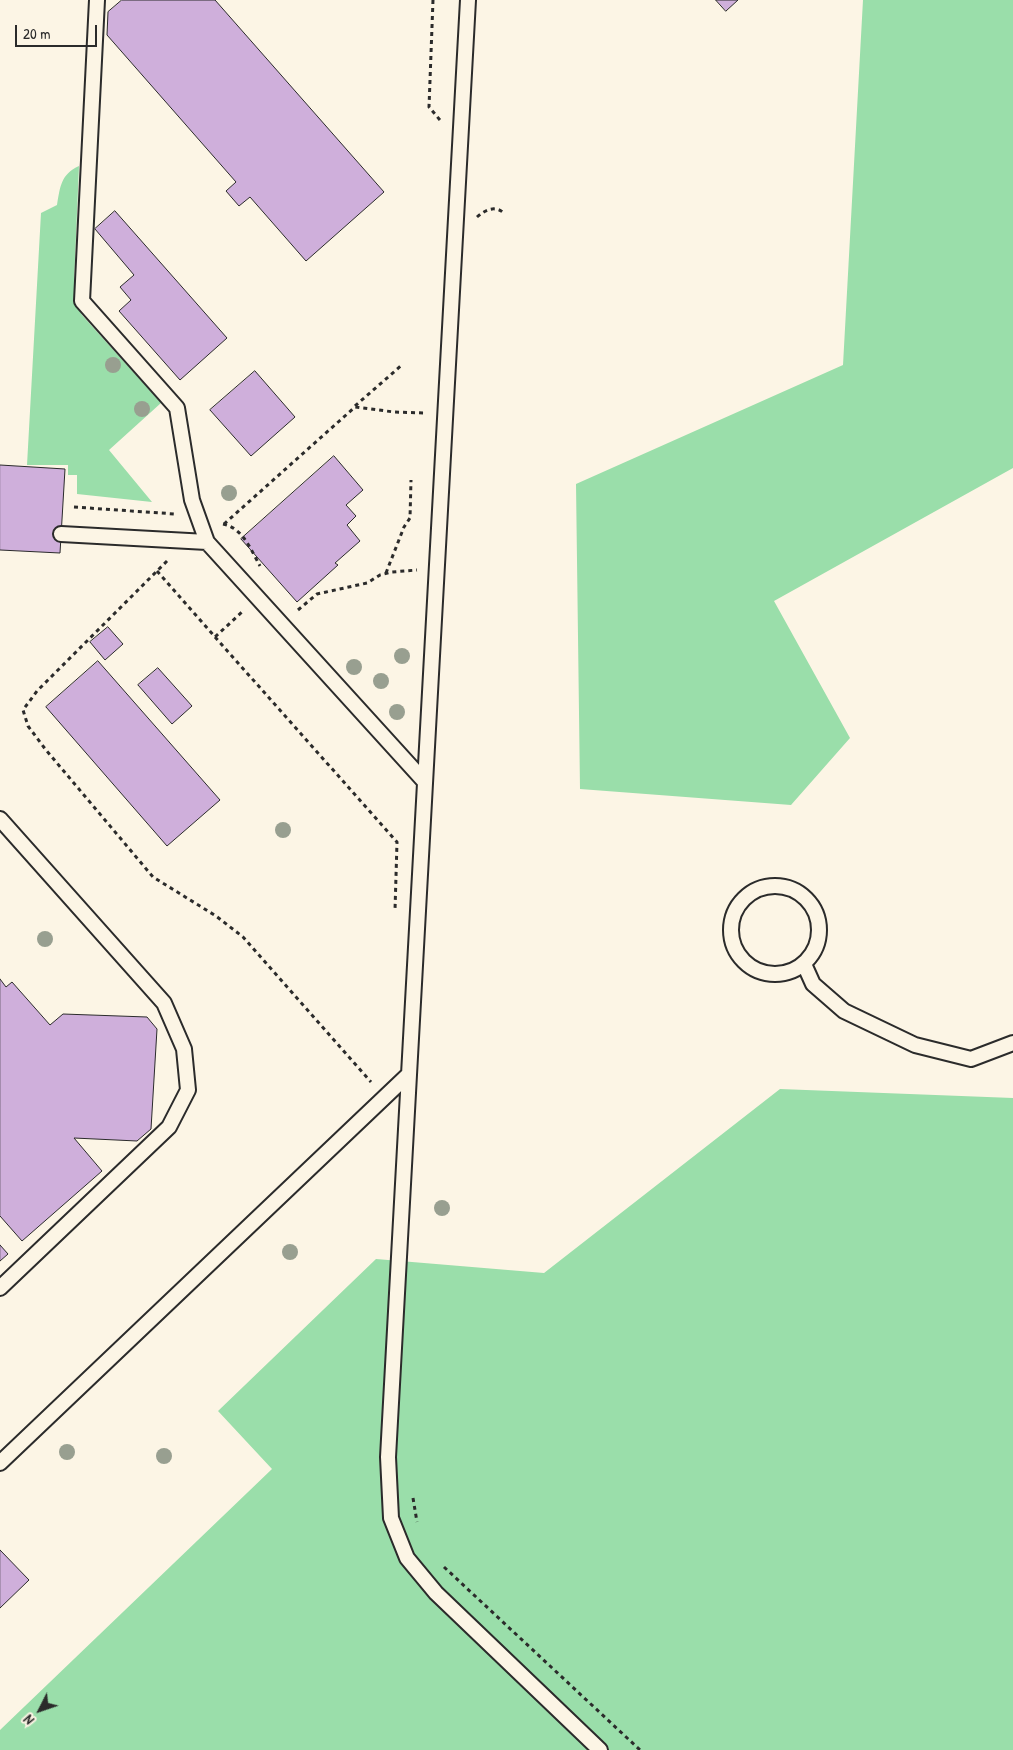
<!DOCTYPE html>
<style>
body{margin:0}
#map{position:relative;width:1013px;height:1750px;overflow:hidden;background:#fcf5e5;font-family:"Patrick Hand",sans-serif}
canvas{display:block}
.north{position:absolute;left:15px;top:1685px;width:50px;height:50px;-webkit-text-stroke:4px #fcf5e5;paint-order:stroke;rotate:229deg;font-size:14px;font-weight:700;line-height:20px;text-align:center;color:#2b2b2b}
.north::after{content:'';display:block;margin:auto;width:18px;height:22px;background:#2b2b2b;clip-path:polygon(50% 0,100% 100%,50% 72%,0 100%)}
.scale{position:absolute;left:15px;top:25px;width:82px;height:22px;box-sizing:border-box;border:2px solid #2b2b2b;border-top:0;padding-left:6px;font-size:15px;line-height:18px;white-space:nowrap;color:#2b2b2b;-webkit-text-stroke:4px #fcf5e5;paint-order:stroke}
</style>
<div id="map">
<canvas width="1013" height="1750"></canvas>
<div class="north">N</div>
<div class="scale">20 m</div>
</div>
<script>
const ctx = document.querySelector('canvas').getContext('2d');
ctx.lineJoin = 'round';
function fillPath(path, color) { ctx.fillStyle = color; ctx.fill(path, 'evenodd'); }
function stroke(path, color, width, dash) { ctx.strokeStyle = color; ctx.lineWidth = width; ctx.lineCap = dash ? 'butt' : 'round'; ctx.setLineDash(dash || []); ctx.stroke(path); }
const green = new Path2D(`
 M863,0H1013V468L774,601L850,738L791,805L580,789L576,484L843,365Z
 M79,166L74,283L75,302L82,315L161,403L109,450L152,502L77,494V475H68V465H27L41,213L57,205C60,187 61,174 79,166Z
 M780,1089L1013,1098V1750H0V1730L272,1469L218,1411L376,1259L544,1273Z`);
const building = new Path2D(`
 M122,0H215L384,192L306,261L250,197L239,206L226,191L236,182L107,35L108,12Z
 M716,0H738L726,11Z
 M115,211L227,338L180,380L119,311L131,300L120,287L134,275L95,229Z
 M255,371L295,417L251,456L210,410Z
 M334,456L363,490L346,505L356,516L347,525L360,541L335,563L338,565L297,602L241,539Z
 M0,465L65,469L60,553L0,550Z
 M108,627L123,644L105,660L90,642Z
 M98,661L220,800L167,846L46,707Z
 M158,668L192,706L172,724L138,685Z
 M0,979L6,987L12,982L50,1025L63,1014L147,1017L157,1029L151,1129L137,1141L74,1138L102,1171L22,1241L0,1216Z
 M0,1245L8,1254L0,1261Z
 M0,1550L29,1580L0,1608Z`);
const path = new Path2D(`
 M433,0L429,107L440,120
 M477,217C486,209 496,205 505,214
 M355,406L403,364
 M74,507L175,514
 M223,524C243,528 251,550 260,566
 M224,524L355,407L394,412L426,413
 M167,561L37,691L23,710L28,726L46,750L153,877L216,916L243,937L371,1082
 M157,571L215,637L242,612
 M386,573L404,527L410,518L411,480
 M298,610L317,594L367,583L380,575L392,572L417,570
 M215,637L397,842L395,910
 M413,1498L417,1522
 M444,1567L640,1750`);
const service = new Path2D(`
 M97,0L82,301L177,408L192,500L207,542L425,782
 M468,0L388,1457L391,1518L407,1558L436,1593L600,1750
 M61,534L207,542
 M0,819L164,1003L184,1049L188,1090L169,1127L0,1288
 M731 930a44 44 0 1 1 88 0a44 44 0 1 1-88 0Z
 M804,964L813,984L844,1011L915,1045L971,1059L1013,1043
 M0,1463L409,1074`);
const trees = [
 [113,365],
 [142,409],
 [229,493],
 [402,656],
 [354,667],
 [381,681],
 [397,712],
 [283,830],
 [45,939],
 [442,1208],
 [290,1252],
 [67,1452],
 [164,1456]
];
fillPath(green, '#9adeaa');
fillPath(building, '#cfafdb');
stroke(building, '#2b2b2b', 1);
stroke(service, '#2b2b2b', 18);
stroke(path, '#2b2b2b', 3, [4, 4]);
stroke(service, '#fcf5e5', 14);
ctx.fillStyle = '#989f90';
for (const [x, y] of trees) { ctx.beginPath(); ctx.arc(x, y, 8, 0, 2 * Math.PI); ctx.fill(); }
</script>
